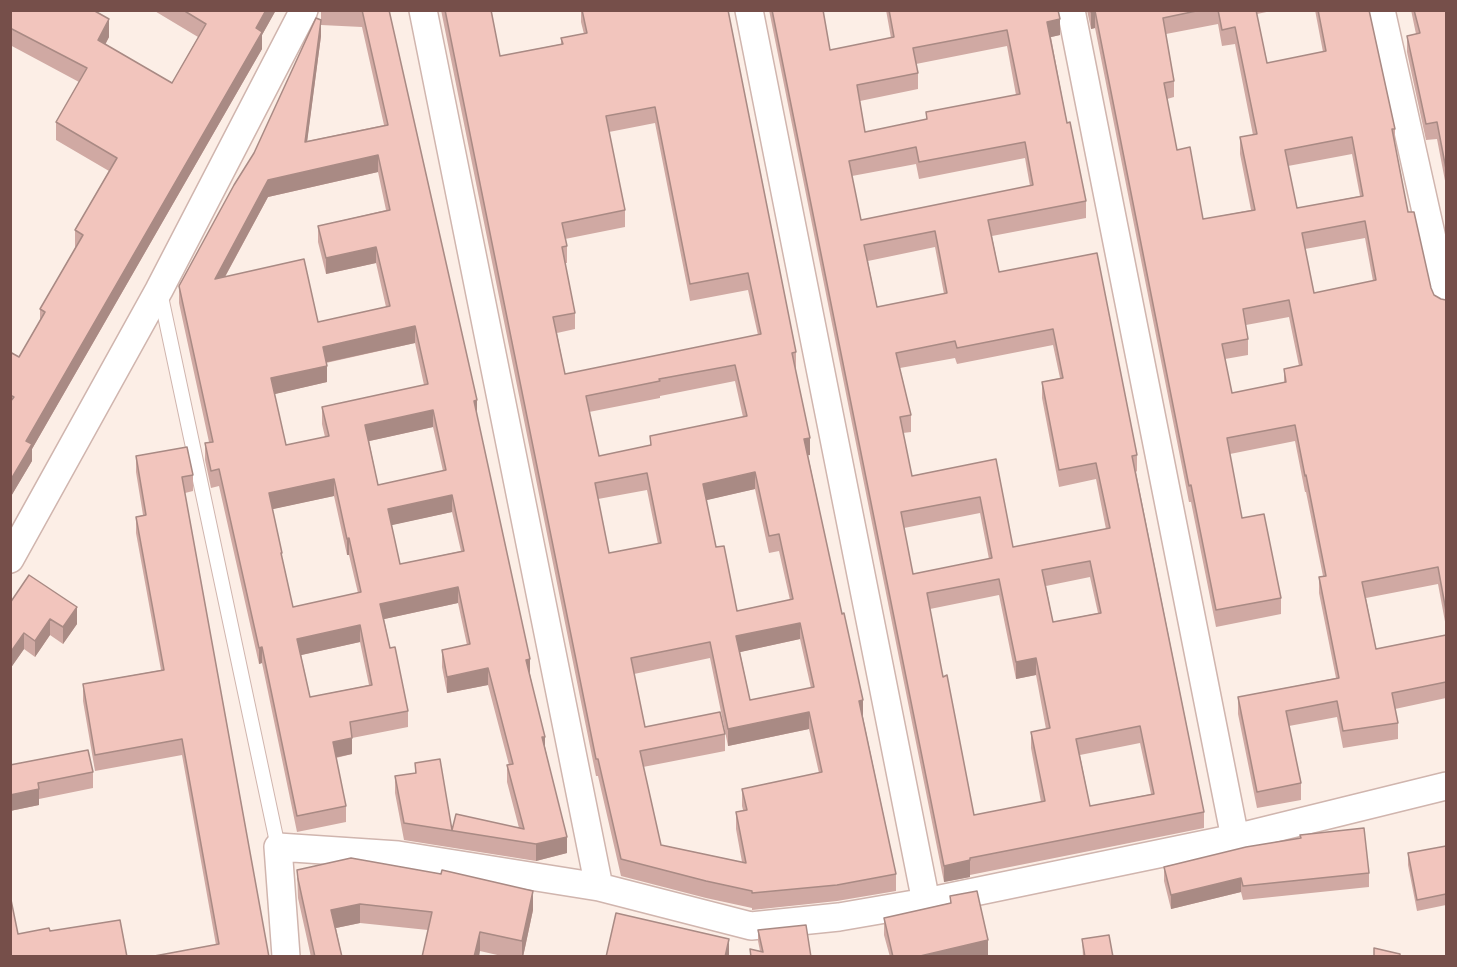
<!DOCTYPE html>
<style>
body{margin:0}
#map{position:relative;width:1457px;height:967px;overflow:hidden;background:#fceee6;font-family:"Exo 2",sans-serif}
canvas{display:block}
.frame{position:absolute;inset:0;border:12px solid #764f4a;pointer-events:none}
</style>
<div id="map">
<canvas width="1457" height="967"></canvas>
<div class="frame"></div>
</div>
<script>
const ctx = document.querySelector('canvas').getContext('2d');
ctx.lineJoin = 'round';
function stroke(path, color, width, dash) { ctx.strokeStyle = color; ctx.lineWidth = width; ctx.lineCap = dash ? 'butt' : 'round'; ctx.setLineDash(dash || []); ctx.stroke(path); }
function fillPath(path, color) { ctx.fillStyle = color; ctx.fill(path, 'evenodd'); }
const lane = new Path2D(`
 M160,292L278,847`);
const street = new Path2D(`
 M423,10L599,887
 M749,10L926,902
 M1071,10L1235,838
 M1381,10L1446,301
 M10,559L159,290L304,10
 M286,956L278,847L398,855L599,887L751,926L839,917L926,902L1235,838L1446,786`);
const wall = new Path2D(`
 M10,10L109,37L105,45L172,83L198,37L153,10H276L262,35V49L32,449V461L10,498V352L19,357L40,320V309L75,248V230L109,171L56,140V122L79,82L10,45Z
 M321,10H389L477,417L567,853L536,861L404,840L395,793V776L415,773V763L452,830L519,828L507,782V765H509L488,685L447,693L442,667V650L467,645L458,603L384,619L390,648L408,711V727L352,738V754L336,758L346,806V822L297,832L262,663L259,664L219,486L211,488L205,460V443L209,442L179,303V286L254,153L321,20ZM321,25L362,27L384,125L307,141L321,36ZM378,172L386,210L318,226V242L326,274L376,263L386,307L318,322L225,277L268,197ZM415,343L424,385L322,407V424L325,437L286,445L274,394L327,382L326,363ZM433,427L443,471L378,485L369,441ZM334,496L347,555H349L358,593L293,607L282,559L272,509ZM452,512L461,551L400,564L391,525ZM360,642L369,685L310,697L301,655Z
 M441,10H491L500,56L561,44V38L584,34L581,22V10H728L796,352V369L795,370L810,455H808L896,874V891L837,901L752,910V908L706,898L621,876L598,776H596ZM655,123L690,301L748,290L758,335L565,374L557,333L575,329V313L565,263H567V246L565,239L625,227V210L609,132ZM735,381L743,417L650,436V446L599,456L589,412L660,398V396ZM755,489L769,553L779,551L790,600L737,611L716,547L706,500ZM647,490L658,544L609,553L598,499ZM800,639L811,688L750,700L740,652ZM710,658L728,746L809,729L819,773L742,789V806L743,810L736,812V829L742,862L661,845L643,767L725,751V734L645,727L634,674Z
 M769,10H823L830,50L891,38L886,10H1058L1060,35L1051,37L1067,123L1086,201V218L992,236L999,272L1097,253L1137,455V471L1136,472L1204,812V828L970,875V877L944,882ZM1007,46L1016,95L926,112V120L865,132L860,101L918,89V73L916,64ZM1025,158L1030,186L861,220L852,176L916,164L919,179ZM935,247L944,294L877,307L868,261ZM1053,345L1060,378L1042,382V398L1059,487L1096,479L1106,529L1013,547L996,459L912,476L903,433L911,432V415L900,368L955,358L957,364ZM980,513L989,559L913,574L904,528ZM1090,577L1098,613L1053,622L1046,586ZM999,595L1016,679L1036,675L1046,729L1031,732V748L1041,802L974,815L943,677L930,609ZM1140,743L1151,794L1090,806L1080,755Z
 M1087,10H1276L1257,14L1267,63L1323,52L1315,10H1369L1395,129V144L1408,212L1431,288L1434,295L1441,299L1446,300V627L1438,584L1366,598L1376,649L1446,635V698L1395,709L1398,723V739L1343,748L1337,717L1289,726L1301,783V800L1257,808L1238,714V697L1336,678L1319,593V577L1323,576L1306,492H1305L1295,441L1230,454L1242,518L1281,598V614L1216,627L1191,502H1189L1095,28L1091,29ZM1218,24L1222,46L1235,44L1253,135L1240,137V154L1251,210L1203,219L1177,150L1167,99L1174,97V81L1166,34ZM1352,154L1360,196L1297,208L1288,166ZM1365,238L1373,281L1314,293L1305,249ZM1289,317L1299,366L1284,369V383L1232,393L1225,359L1248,355V339L1246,325Z
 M1411,10H1446V186L1437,139L1426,140L1407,52V36L1416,34Z
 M1446,205V231L1445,222V206Z
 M136,456L193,475V491L185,493L269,957L216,945L182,755L95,771L83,701V684L161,670L136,533V517L143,515L136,472Z
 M10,603L77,624L63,644L50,635L35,657L24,649L10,669Z
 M10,765L93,772V788L39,799V805L10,811Z
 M1446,846V905L1417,911L1408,865V853Z
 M1164,867L1369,873V887L1243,900L1241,892L1171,909L1164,881Z
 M297,870L533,910L523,957H506L480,951L428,930L360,923L336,928L342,957H311L298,898Z
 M950,896L988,957H890L884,935V918L950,903Z
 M758,930L811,957H750V949L760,951L758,941Z
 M1082,939L1113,957H1083Z`);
const shadedWall = new Path2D(`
 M266,10H276L262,35V49L32,449V461L10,498V480L26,441Z
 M1095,11V28L1091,29V12Z
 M109,19V37L98,58V40Z
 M1060,19V35L1047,38V22Z
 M321,20V36L305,158V142Z
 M378,155V172L268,197L215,295V279L268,180Z
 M376,247V263L326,274V258Z
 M415,326V343L323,363V347Z
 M327,366V382L271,395V378Z
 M477,400V417L474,401Z
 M433,410V427L365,442V425Z
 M810,438V455L804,456V439Z
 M755,472V489L703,501V484Z
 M334,479V496L269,510V493Z
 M452,495V512L388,526V509Z
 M349,538V555H347V539Z
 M458,587V603L380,620V604Z
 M77,607V624L63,644V627Z
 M50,619V635L35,657V641Z
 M800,623V639L736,653V636Z
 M360,625V642L297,656V639Z
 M24,633V649L10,669V653Z
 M262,647V663L259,664V648Z
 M1036,658V675L1016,679V662Z
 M530,659V675L526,660Z
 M488,668V685L447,693V677Z
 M863,700V717L859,718V701Z
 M809,712V729L728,746V729Z
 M542,737H545V753Z
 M352,738V754L333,758V742Z
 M39,789V805L10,811V795Z
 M567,837V853L536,861V844Z
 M970,860V877L944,882V866Z
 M1241,878V892L1171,909V895Z
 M10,889H12V905H10Z
 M533,891V910L523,957H522V941Z
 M360,904V923L331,929V910Z
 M480,932V951L479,957H474Z
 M729,939V957H725Z
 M988,940V957H916Z`);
const building = new Path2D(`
 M10,10H93L109,19L98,40L172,83L206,24L183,10H266L256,28L262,32L26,441L32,444L10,481V402L14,397L10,395V352L19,357L45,312L40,309L83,235L75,230L117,158L56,122L87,68L10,28Z
 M362,10H389L477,400L474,401L530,659L526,660L545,737H542L567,837L536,844L404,823L395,776L416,773L415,763L440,759L452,830L456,814L524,829L507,765L513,764L488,668L447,677L442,650L470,644L458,587L380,604L390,648L395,647L408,711L350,722L352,738L333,742L346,806L297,816L262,647L259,648L219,469L211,471L205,443L213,442L179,286L234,185L254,153L316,18L321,20L305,142L388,125ZM378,155L390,210L318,226L326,258L376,247L390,306L318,322L304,259L215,279L268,180ZM415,326L428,384L322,407L329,436L286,445L271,378L327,366L323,347ZM433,410L446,470L378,485L365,425ZM334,479L347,539L349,538L361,592L293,607L281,553H282L269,493ZM452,495L464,551L400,564L388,509ZM360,625L372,685L310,697L297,639Z
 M445,10H491L500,56L563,44L561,38L587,33L582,10H728L796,352L792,353L810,438L804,439L842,614L844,613L863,700L859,701L896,874L837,885L752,893V891L706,881L621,859L598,759H596ZM655,107L690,284L748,273L761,334L565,374L553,317L575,313L562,247L567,246L562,223L625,210L606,116ZM735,365L747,416L650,436L651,445L599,456L586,396L660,381L659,379ZM755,472L769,536L779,534L793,599L737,611L724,546L716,547L703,484ZM647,473L661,543L609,553L595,483ZM800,623L814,687L750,700L736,636ZM710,642L728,729L809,712L822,772L742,789L747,810L736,812L746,863L661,845L640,751L725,734L720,712L645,727L631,658Z
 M772,10H823L830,50L894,37L889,10H1058L1060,19L1047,22L1067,123L1070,122L1086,201L988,220L999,272L1097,253L1137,455L1132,456L1204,812L970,858V860L944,866ZM1007,30L1020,94L926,112L927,119L865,132L857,85L918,73L913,48ZM1025,142L1033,185L861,220L849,161L916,147L919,162ZM935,231L947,293L877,307L864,245ZM1053,329L1063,378L1042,382L1059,470L1096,463L1110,528L1013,547L996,459L912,476L900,417L911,415L896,353L955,341L957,348ZM980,497L992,558L913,574L901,512ZM1090,561L1101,613L1053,622L1042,570ZM999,579L1016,662L1036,658L1050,728L1031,732L1045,801L974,815L947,675L943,677L927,593ZM1140,726L1154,794L1090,806L1076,739Z
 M1090,10H1201L1163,18L1174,81L1164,83L1177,150L1190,147L1203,219L1255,210L1240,137L1257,134L1235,27L1222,30L1218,10H1256L1267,63L1326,51L1318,10H1369L1395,129H1392L1408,212H1414L1431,288L1434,295L1441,299L1446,300V611L1438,567L1362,582L1376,649L1446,635V682L1392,693L1398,723L1343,731L1337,701L1286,711L1301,783L1257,792L1238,697L1339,678L1319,577L1326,576L1306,475L1305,476L1295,425L1227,438L1242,518L1264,514L1281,598L1216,610L1191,485L1189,486L1095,11L1091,12ZM1352,137L1363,196L1297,208L1285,150ZM1365,221L1376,280L1314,293L1302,233ZM1289,300L1302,365L1284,369L1286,382L1232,393L1222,344L1248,339L1243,309Z
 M1414,10H1446V169L1437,122L1426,124L1407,36L1420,33Z
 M187,447L193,475L182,477L269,957H149L219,944L182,739L95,755L83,684L164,670L136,517L146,515L136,456Z
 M29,575L77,607L63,627L50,619L35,641L24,633L10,653V603Z
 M88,750L93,772L38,783L39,789L10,795V765Z
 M1364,828L1369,873L1243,886L1241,878L1171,895L1164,867L1246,847L1301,838L1300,835Z
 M1446,846V894L1417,900L1408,853Z
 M351,858L441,874L442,870L533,891L522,941L480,932L474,957H422L432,912L360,904L331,910L342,957H315L298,879L297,870Z
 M977,891L988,940L916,957H893L884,918L951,903L950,896Z
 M10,895L18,934L49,928L50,931L120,920L127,957H10Z
 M616,913L729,939L725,957H606Z
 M806,925L811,957H751L750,949L763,952L758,930Z
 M1109,935L1113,957H1085L1082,939Z
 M1374,948L1400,954V957H1374Z`);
stroke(lane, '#d0b5ae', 16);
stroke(street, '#d0b5ae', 30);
stroke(lane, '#fff', 14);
stroke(street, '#fff', 27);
fillPath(wall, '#d0a9a3');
fillPath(shadedWall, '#a98a84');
fillPath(building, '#f2c5bd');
stroke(building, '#a98a84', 1.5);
</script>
